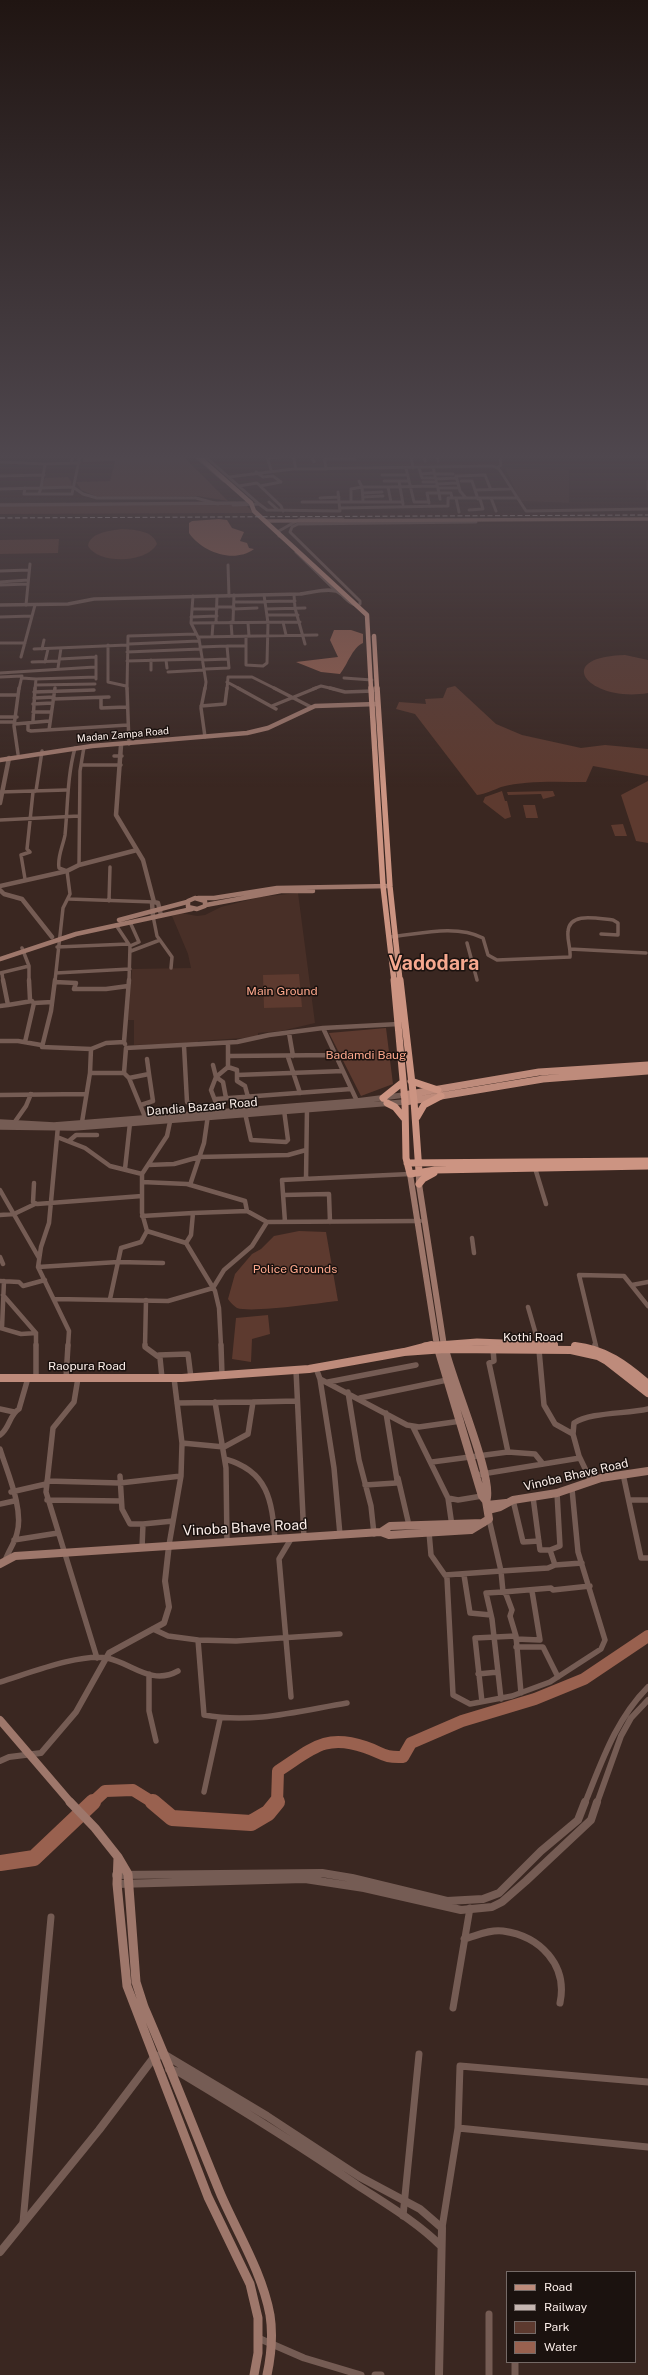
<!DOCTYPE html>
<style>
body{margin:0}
#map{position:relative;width:648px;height:2375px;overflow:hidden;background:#3a2721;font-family:"Public Sans",sans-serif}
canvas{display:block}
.legend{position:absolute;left:506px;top:2271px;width:130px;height:92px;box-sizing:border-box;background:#1b120f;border:1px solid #756a67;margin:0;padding:5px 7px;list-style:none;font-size:12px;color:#fcefea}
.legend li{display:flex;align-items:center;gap:8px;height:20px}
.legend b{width:20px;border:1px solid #756a67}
</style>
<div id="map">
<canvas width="648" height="2375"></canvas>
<ul class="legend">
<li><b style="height:5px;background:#be8b7b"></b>Road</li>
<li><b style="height:5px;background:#c5b6b1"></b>Railway</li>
<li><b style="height:11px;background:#5d3a2f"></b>Park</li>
<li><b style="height:11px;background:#99614f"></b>Water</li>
</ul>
</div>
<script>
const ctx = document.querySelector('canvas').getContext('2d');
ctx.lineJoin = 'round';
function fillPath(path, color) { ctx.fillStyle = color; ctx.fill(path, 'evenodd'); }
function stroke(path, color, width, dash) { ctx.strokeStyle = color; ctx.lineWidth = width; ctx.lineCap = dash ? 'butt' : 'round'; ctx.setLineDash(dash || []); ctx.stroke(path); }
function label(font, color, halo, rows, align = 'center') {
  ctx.font = font + ' "Public Sans",sans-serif'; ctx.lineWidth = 3; ctx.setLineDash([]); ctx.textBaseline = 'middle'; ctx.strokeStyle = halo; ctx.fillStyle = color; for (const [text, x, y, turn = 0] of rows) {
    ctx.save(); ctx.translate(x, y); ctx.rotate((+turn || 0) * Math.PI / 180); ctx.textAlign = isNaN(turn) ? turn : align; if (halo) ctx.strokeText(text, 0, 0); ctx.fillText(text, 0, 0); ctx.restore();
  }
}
const built = new Path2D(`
 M505,468L569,470V503L520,501Z
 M298,893L315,1023L281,1031L258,1033V1037L198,1041L197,1043L134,1045V1020H128L132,969L191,968L188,954L172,916L181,913L197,916L205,915L221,907L260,897Z`);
const green = new Path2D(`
 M183,456L228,501L197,496L110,498L95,496L81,490L76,482L110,481L115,461L83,462L84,457Z
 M68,477L71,481L72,487L41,488L45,478Z
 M231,505L247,506L254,513L0,514V506Z
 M122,529C134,530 153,530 157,544C147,563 99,565 88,546C90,532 110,531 122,529Z
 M59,539L58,553L0,554V540Z
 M625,655L648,660V693C590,703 550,657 625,655Z
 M455,686L496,724L522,735L581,748L605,745L648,749V776L593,766L586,782C558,782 527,780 501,787C493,790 486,794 477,795L415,714L396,709L399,702L426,704L425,699L443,698L447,688Z
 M648,781V843L636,841L621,795Z
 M502,791L505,801H507L511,817L505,819L483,802L485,797Z
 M553,791L555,796L543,799L541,794L508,795L507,792Z
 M523,805H535L538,818H526Z
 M623,824L627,836H615L611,825Z
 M299,974L302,1007L264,1008L263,975Z
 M386,1028L393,1084L361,1096L329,1033Z
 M299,1231L326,1232L338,1301C319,1303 252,1313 237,1308C234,1306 230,1302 228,1299L235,1274L252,1254L261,1249L274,1236Z
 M268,1315L270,1334L252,1339L251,1362L232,1359L236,1318Z`);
const water = new Path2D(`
 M219,519L227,520L232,528L244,532L240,541L247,543L249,548L254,549C234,564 202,552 189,533V523L192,521Z
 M334,630H351L363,634V643C352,648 348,664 340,674L321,672L296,662L338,657L330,640Z`);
const riverFar1 = new Path2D(`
 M92,1803L105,1791L133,1790L154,1803
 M277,1803L278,1771C311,1750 324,1733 365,1747C383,1753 383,1758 403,1757L411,1743L462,1721L535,1699L584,1679L648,1636`);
const river = new Path2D(`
 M153,1802L172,1818L251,1823L268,1813L277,1802
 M0,1863L34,1858L93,1802`);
const minorFar4 = new Path2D(`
 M8,456L31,457
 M195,456L224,481
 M205,456L259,504L233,505
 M293,456L296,469
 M312,456L314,462
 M324,456L326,469
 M411,456L413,468
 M424,456L425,461
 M437,456L438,461
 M267,457L271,470
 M267,458L292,456
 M324,459H355
 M0,462L45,464L41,488L0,489
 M71,463L73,456
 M45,464L77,463
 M433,467L439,493H451L452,498H516
 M498,467L501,465L500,456
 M406,468L414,502H429
 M419,468L422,478H435
 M256,472L263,477L273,476L281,482L260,486
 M421,474L434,473
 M435,474H453
 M382,475H408
 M0,476L44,475
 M229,477L293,469L493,466L499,469L526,511L648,509
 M436,479L456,478
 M359,481L362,487H388
 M384,481H409
 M399,481L403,504
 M461,481H472L478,499
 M648,481V489
 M423,482H436
 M437,484L457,483
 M239,486L257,483L281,506L283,511
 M73,487L83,494L97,498H196L218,504
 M73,487L41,488L39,494H72L80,456
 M25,488L24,494H39
 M438,488H459
 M475,490L510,489
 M364,493L382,492
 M363,497L383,496
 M320,498L339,497
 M456,498L459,512
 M466,498L460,491L456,476L485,475L491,490
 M491,498L496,511
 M351,501V489L362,487L363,501
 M269,502L278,510
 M302,502H402
 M391,502L388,487L437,486
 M429,503L427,493H439L440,499
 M259,504L267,510L340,511L338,492
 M340,508L448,506V498H452
 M469,510L483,509L480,499
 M279,536V531L300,519H343
 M296,552L335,590
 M228,565L229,596
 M0,571L29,570
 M0,582L28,580
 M0,585L28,584
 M294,595L295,608L305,644
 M193,596L191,623L199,639L206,682L205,689
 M234,602L295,601
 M360,604V601L290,532L292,527L298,524L476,522
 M26,605L30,564
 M217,607H234
 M192,609H217
 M233,609L257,608
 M266,609L305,608
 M267,615H298
 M0,617L32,616
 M191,617L217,616
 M231,622L232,636
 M233,622L234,595
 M283,622L286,635
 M191,623L300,622
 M216,623L217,596
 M248,623L249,636
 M246,636V665L263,666L267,663L268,623L264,595
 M198,637L317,635
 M212,637L213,623
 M0,643H25
 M129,644L199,641
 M108,645V682L126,686
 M200,647L227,646
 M34,649L127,645
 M42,649L44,640
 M127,652L201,649
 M96,656V679
 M21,657L35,605
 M60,659L96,657
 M151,660V670
 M166,660L167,668
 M202,660L228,659
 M127,661L202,659
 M32,662L58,661
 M45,662L48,649
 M58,668L61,648
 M205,669L229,668L227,646H246
 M168,672L204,670
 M0,673L95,667
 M0,677L22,676L19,689
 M22,678L36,679
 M344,678L372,680
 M227,682L240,689
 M36,685L95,684
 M35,689L36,679L96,677
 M127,689L128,636L196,634
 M227,689L228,677H252L276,689
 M313,689L321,686L334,689`);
const minorFar3 = new Path2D(`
 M127,688L129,744
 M205,688L201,708L205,737
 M238,688L276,709
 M274,688L311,707
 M330,688L345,692L373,691
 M34,692L94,690
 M0,695H18
 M34,698L54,697
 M101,698V708L126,707
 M53,699L109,697
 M33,704L52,703
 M201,706L225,704L227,688
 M272,706L316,688
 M33,712H51
 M0,717H17
 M33,721L35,688
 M0,722H14
 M15,724L49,721
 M28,725V730L31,731L128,725
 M49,730L55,688
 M18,754L14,726L19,688
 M114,756H122
 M81,765H121
 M0,792L66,790
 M0,820L79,816
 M79,865L80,771L84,747
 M25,879L21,855L30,852L27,849L33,792L36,791L42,751
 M69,899L154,902
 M109,901L110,867
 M153,916L157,936L172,957L171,968
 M130,922L139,942L130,946
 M116,925L130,946L129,981
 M390,937C419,934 456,924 483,938L488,955L497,960L570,957C571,948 567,941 568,932C569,911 599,919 613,920L618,923V935L601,934
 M467,943L477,980
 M57,947L128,944
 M22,948L29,966
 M570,949L646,953
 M131,951L160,940
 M0,973L29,966V981
 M2,973L3,981
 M56,973L130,969
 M55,981L63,908L70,894L67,871L59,868C57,857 63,846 65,835C68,805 67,777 75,748`);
const minorFar2 = new Path2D(`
 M3,980L8,1005L32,1001
 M55,980L51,1011L42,1047L91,1049
 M55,982L76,983L74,989H106L128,986
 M34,1003L52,1002
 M0,1006L8,1005
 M289,1033L293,1056
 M0,1041H18L41,1045
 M25,1042L34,1003L30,1000L29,980
 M124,1042L129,980
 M228,1043V1067
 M184,1046L187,1102L205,1112
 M229,1056L335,1055
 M288,1057L300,1093
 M213,1065L216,1077L211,1090L219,1111
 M90,1073L91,1049L106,1043L124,1042L125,1044
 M237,1075L343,1071
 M129,1078L149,1074L147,1059
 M0,1095L86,1094
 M226,1098L223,1082L216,1077L228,1067L237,1070V1081L245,1086L248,1097
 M216,1099L351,1089
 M357,1101L323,1028L399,1024
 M141,1105L153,1101L149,1074
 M245,1113L251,1140L286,1142L288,1140L284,1110
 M145,1117L129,1078L124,1073L126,1048L237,1042L269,1035L323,1028
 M171,1117L167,1136L142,1174V1213L147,1231L186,1243L215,1291L219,1308L221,1346
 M82,1122L90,1073H124
 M14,1123L26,1106L31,1094
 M58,1126L49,1223L41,1247L38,1267L69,1331L68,1346
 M57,1137L85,1148L110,1166L142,1174
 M69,1141L76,1135H97
 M148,1165L174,1164L199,1157L288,1155L306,1150
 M535,1168L546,1204
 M125,1169L130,1123
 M306,1179L307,1108
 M142,1182L187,1184L245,1201L247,1211L267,1222
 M34,1183L33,1202L37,1204L142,1196
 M190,1185L204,1143L208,1115
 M0,1190L39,1258
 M283,1195L329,1194L330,1222
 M0,1215L14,1214L35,1204
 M142,1216L193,1213
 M285,1222L282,1180L410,1174
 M472,1238L474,1253
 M186,1243L191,1235L193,1213L247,1211
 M0,1257L3,1264
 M38,1267L118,1262L163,1263
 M0,1281L19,1282L23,1286L45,1280
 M632,1285L648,1282
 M3,1295L36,1333
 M54,1299L168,1301L213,1288L224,1270L252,1246L267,1222L420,1221
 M110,1299L121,1248L141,1242L147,1231
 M528,1307L539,1345
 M0,1328L21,1334L36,1333V1346
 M2,1328L4,1281
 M145,1346L146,1300
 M596,1346L579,1275L624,1276L648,1306`);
const minorFar1 = new Path2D(`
 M36,1345V1378
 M145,1345V1347L160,1358L162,1378
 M221,1345L222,1375
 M595,1345L597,1352
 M539,1350L544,1405L555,1424L573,1434L579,1456L591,1481
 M159,1355L188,1354L191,1378
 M316,1368L320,1379L407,1425L419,1427L461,1421
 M296,1370L304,1538
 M66,1378L68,1345
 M78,1378L74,1402L53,1428L46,1492L97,1658
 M320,1379L334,1468L340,1535
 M328,1382L416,1365
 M348,1392L359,1460L371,1506L374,1534
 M360,1398L447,1380
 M215,1402L226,1468L227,1543
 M253,1402L297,1401
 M177,1403L253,1402L248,1434L224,1447L182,1443
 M0,1409L14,1412
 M413,1427L448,1498L458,1500L482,1496
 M573,1434L574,1423C590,1412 627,1414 648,1409
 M0,1435C10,1428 9,1415 19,1409L28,1378
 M0,1449C7,1472 24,1509 17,1533C15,1543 8,1551 5,1561
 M508,1452L535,1454L543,1464
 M225,1459C268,1471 272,1500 275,1540
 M432,1462L508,1452L489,1363L494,1361L493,1349
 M623,1474L641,1558H648
 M476,1475L580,1458
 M120,1476L122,1509L130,1524H143
 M398,1478L408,1521
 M47,1481L120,1483L181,1476
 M365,1485L396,1483L397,1480L386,1413
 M11,1492L46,1484
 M533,1497L540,1550H550L555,1565L582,1563
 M448,1498L452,1526
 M47,1500L121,1501
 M513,1500L523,1542L539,1541
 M629,1500H648
 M0,1504L14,1501
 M489,1519L501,1571L548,1568L555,1565
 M429,1532L431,1555L447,1578L453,1695L470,1704L512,1696L550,1682L601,1649L605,1640L578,1552L572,1489
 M291,1539L279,1559L291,1697
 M14,1540L58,1533
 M169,1545L181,1476L182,1443L174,1378
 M142,1548L143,1524L173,1521
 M550,1550L560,1546L557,1493
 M445,1575L501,1571L503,1592L486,1593L492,1619L501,1699
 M464,1575L470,1613L491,1615
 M153,1629L168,1636L198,1640L204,1715C253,1724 299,1711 347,1703
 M516,1636L510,1616L512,1610L506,1594L503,1592L551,1588L553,1590L590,1586
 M516,1639L540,1640L532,1591
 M198,1640L236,1641L340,1634
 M516,1647H543L558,1677
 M149,1674V1711L156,1741
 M478,1674L498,1672
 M0,1682C27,1674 80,1653 107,1658C132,1663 151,1686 178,1671
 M482,1702L475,1638L516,1636L521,1693
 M204,1792L220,1719`);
const minor = new Path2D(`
 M464,1939C476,1936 490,1929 503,1931C540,1936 568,1965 560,2003
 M453,2008L470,1908
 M458,2128L460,2066L648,2082
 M403,2216L419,2054
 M23,2222L51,1917
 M442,2228L458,2128L648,2147
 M489,2314V2375
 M258,2338L304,2358L361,2375
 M515,2362V2375
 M375,2375H381`);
const tertiaryFar4 = new Path2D(`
 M0,505L251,503
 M0,605L68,604L94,599L300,594C310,593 329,587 338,592C345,596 348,603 356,605`);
const tertiaryFar3 = new Path2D(`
 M121,745L116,815L143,860L154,902L158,903L161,915
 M0,803L9,758
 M0,886L67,871L79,865L137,850
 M0,890L4,894L22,899L52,937
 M153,916L152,903L154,902`);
const tertiaryFar2 = new Path2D(`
 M0,1122L54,1125L357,1101L404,1095
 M0,1127L74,1128L405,1102`);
const tertiaryFar1 = new Path2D(`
 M0,1761L9,1757L41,1753L76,1712L109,1653L164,1623L169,1607L165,1581L169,1545
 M585,1803C602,1761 616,1719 648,1687
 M597,1803L621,1736L631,1718L648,1700`);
const tertiary = new Path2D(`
 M116,1875L322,1873L352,1878L447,1901L483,1899L499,1893L541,1851L578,1820L585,1802
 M117,1884L305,1879L364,1888L461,1910L492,1907L502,1902L526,1881L591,1820L597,1802
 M169,2069L179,2072C239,2108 299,2145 357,2185C386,2204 417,2222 441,2246
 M0,2252L99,2130L155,2056L165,2055L267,2116L360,2177L420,2209L442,2228L439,2375`);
const secondaryFar4 = new Path2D(`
 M266,521L648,519`);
const secondaryFar3 = new Path2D(`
 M0,760L92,746L247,733L268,728L315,706L377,704
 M195,898L205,901V906L197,909L188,907V901Z
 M198,898H214L277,888L390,886
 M206,905L281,891H313
 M119,920L187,902
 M0,959L76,934L192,909`);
const secondaryFar2 = new Path2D(`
 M419,1172V1184L444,1346
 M410,1174L437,1346`);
const secondaryFar1 = new Path2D(`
 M444,1345C449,1374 496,1482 486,1501
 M487,1505L506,1503
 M488,1510L500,1507L513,1500L557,1493L601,1478L648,1471
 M381,1532L390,1526L483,1523
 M0,1564L15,1556L381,1532L389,1535L471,1530L489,1519L486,1501L482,1496L437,1345
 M0,1720L71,1803`);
const secondary = new Path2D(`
 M70,1802L95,1828L118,1857L128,1874L136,1982L144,2007C171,2069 195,2132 221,2195C238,2234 262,2272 270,2315C273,2334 271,2356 267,2375
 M118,1858L117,1884L127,1986L208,2197L250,2284L258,2318V2353L254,2375`);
const primaryFar1 = new Path2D(`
 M404,1095L539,1072L648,1065
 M405,1102L543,1079L648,1071
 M425,1346L477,1342L554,1345`);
const primary = new Path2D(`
 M546,1345H554
 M575,1346C605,1349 626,1365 648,1384
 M404,1352L431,1345
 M0,1378H182L309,1369L404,1352L445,1349L571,1350L598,1356L607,1361L648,1393`);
const trunkFar2 = new Path2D(`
 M198,456L251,503L254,511L367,615L371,689
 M374,636L377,689`);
const trunkFar1 = new Path2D(`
 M371,688L383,886L394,981
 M377,688L390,887L400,981`);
const trunk = new Path2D(`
 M394,980L405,1102L406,1158L410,1174L435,1170L648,1166
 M400,980L414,1101L419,1172
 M411,1081L438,1090
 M383,1098L403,1082
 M387,1103L395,1107L404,1118
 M417,1117L424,1105L441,1096
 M407,1163L648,1161
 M419,1184L423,1179L434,1173`);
const rail = new Path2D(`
 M0,518L648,515`);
const farStreetnames = [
 ["Madan Zampa Road",123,735,-5]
];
const parkNames = [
 ["Main Ground",282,991],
 ["Badamdi Baug",366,1055],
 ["Police Grounds",295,1269]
];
const streetNames = [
 ["Dandia Bazaar Road",202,1107,-5],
 ["Kothi Road",533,1337],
 ["Raopura Road",87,1366],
 ["Vinoba Bhave Road",576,1475,-13]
];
const nearStreetnames = [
 ["Vinoba Bhave Road",245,1528,-3]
];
const townNames = [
 ["Vadodara",434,964]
];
fillPath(built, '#482f27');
fillPath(green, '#5d3a2f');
fillPath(water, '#99614f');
stroke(riverFar1, '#99614f', 12);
stroke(river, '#99614f', 16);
stroke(minorFar4, '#755c54', 3);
stroke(minorFar3, '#755c54', 3.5);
stroke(minorFar2, '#755c54', 4.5);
stroke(minorFar1, '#755c54', 5.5);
stroke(minor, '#755c54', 7);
stroke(tertiaryFar4, '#755c54', 3.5);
stroke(tertiaryFar3, '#755c54', 4.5);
stroke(tertiaryFar2, '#755c54', 5.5);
stroke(tertiaryFar1, '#755c54', 6);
stroke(tertiary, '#755c54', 8);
stroke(secondaryFar4, '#9e776b', 3.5);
stroke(secondaryFar3, '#9e776b', 4.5);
stroke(secondaryFar2, '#9e776b', 6);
stroke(secondaryFar1, '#9e776b', 8);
stroke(secondary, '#9e776b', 9);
stroke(primaryFar1, '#be8b7b', 7);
stroke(primary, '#be8b7b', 8);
stroke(trunkFar2, '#cc9482', 4.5);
stroke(trunkFar1, '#cc9482', 5.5);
stroke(trunk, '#cc9482', 7);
stroke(rail, '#c5b6b1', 1, [5, 2.5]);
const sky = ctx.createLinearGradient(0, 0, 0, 788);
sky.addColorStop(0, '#201512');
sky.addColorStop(0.58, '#4f474e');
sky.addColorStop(1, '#4f474e00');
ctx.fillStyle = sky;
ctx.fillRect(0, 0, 648, 788);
label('10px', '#fcefea', '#1b120f', farStreetnames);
label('12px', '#fca78c', '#1b120f', parkNames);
label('12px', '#fcefea', '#1b120f', streetNames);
label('14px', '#fcefea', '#1b120f', nearStreetnames);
label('bold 20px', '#f6a88f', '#1b120f', townNames);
</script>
